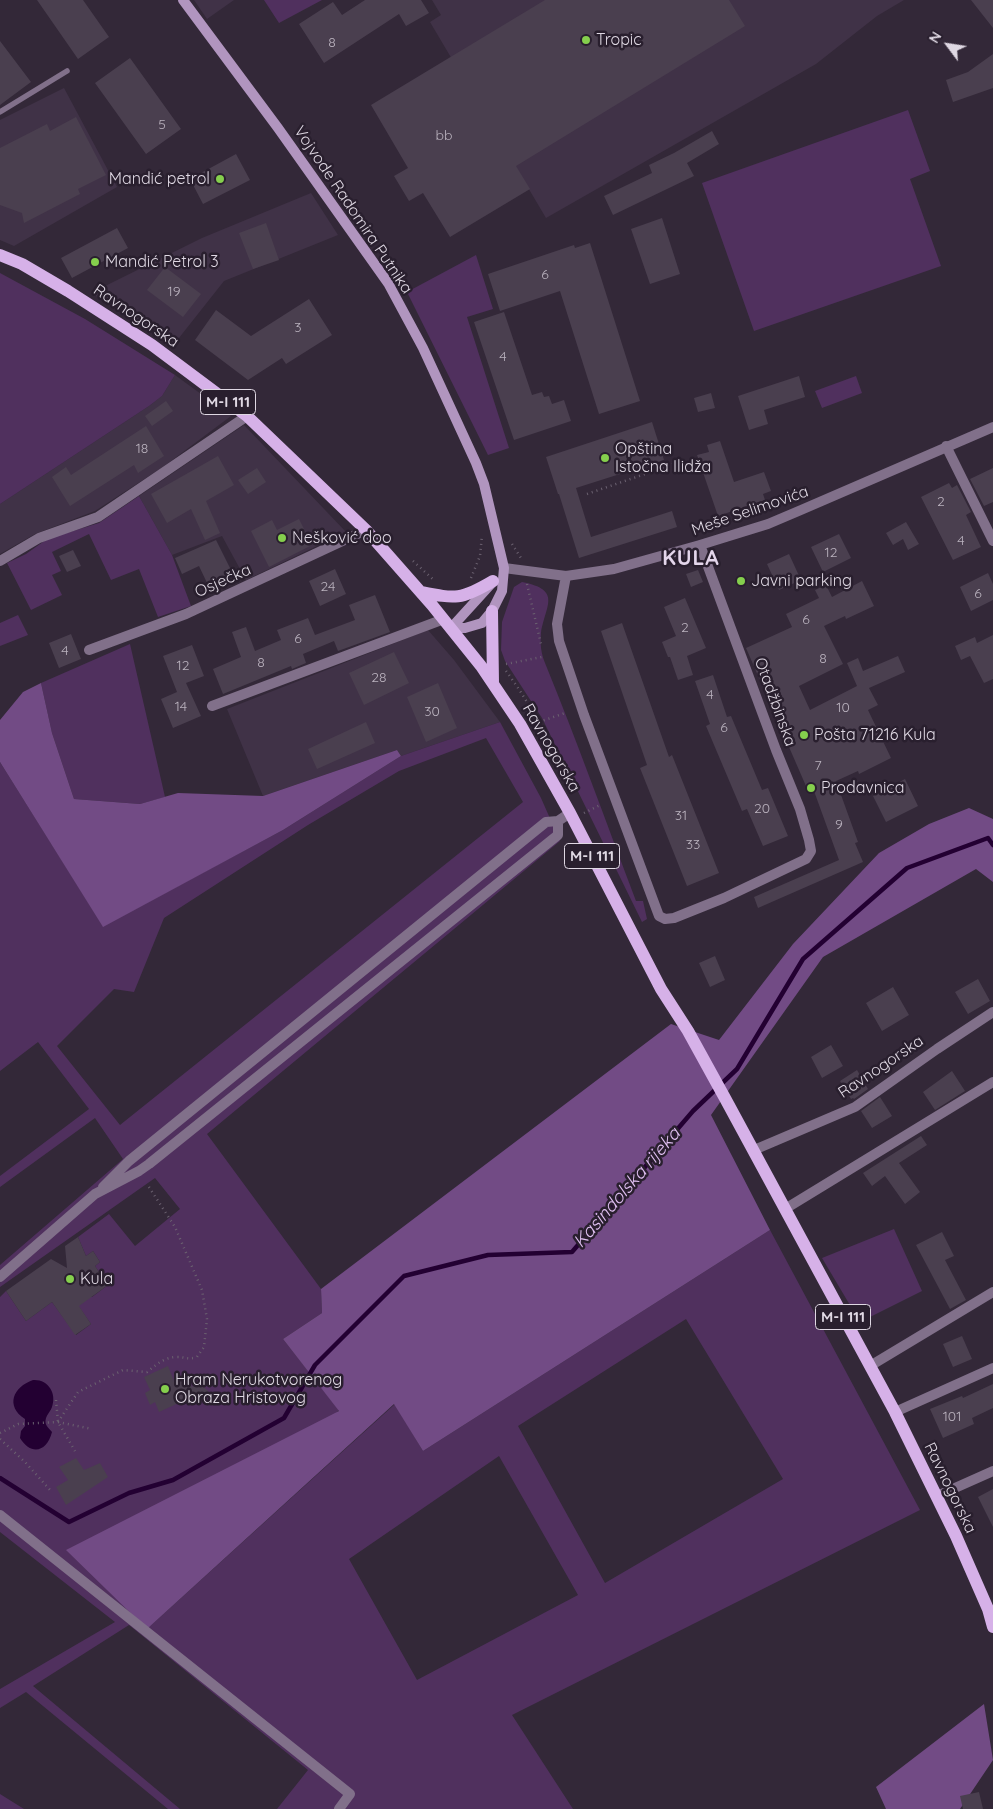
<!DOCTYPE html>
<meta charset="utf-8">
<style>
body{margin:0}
#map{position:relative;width:993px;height:1809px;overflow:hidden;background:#332838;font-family:Quicksand,sans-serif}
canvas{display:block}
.north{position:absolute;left:923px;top:20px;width:50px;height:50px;-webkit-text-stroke:4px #291f2e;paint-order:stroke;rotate:301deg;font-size:14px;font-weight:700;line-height:20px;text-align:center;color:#dfd8e3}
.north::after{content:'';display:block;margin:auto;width:18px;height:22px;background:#dfd8e3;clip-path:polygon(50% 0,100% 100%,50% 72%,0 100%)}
</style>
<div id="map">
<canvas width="993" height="1809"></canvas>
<div class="north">N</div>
</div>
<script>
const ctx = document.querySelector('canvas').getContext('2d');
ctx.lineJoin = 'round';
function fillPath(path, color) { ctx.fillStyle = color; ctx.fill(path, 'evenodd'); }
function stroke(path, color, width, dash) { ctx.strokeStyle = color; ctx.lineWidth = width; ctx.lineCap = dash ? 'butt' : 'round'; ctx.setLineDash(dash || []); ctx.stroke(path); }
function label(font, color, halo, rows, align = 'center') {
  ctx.font = font + ' Quicksand,sans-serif'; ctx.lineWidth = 5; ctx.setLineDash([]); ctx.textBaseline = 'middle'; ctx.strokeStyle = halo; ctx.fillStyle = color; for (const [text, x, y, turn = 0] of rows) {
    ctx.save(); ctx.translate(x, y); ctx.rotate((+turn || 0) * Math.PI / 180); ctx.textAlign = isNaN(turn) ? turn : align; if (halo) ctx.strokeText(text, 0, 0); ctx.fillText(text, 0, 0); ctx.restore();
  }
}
const built = new Path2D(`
 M194,0H234L207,19Z
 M432,0H904L877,16L816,64L546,218L430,22L441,15Z
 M64,88L117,187L14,246L0,240V120Z
 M311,193L338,235L224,281L175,343L91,293L202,238Z
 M175,375L231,416L163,467L95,511L35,534L0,554V504L149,406L162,396Z
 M244,425L346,532L246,580L222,536L172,555L139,496Z
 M428,630L454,660L500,722L401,756L397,750L263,796L227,709Z`);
const green = new Path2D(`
 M264,0H322L279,23Z
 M908,110L930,171L910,179L941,266L754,331L702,183Z
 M476,255L493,309L467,317L509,448L488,455L407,292Z
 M0,273L85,319L175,375L162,396L149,406L0,504Z
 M856,376L862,393L822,408L815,391Z
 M139,496L172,555L191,606L158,617L139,569L111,580L89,534L52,552L61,571L52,575L62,595L31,610L7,563L26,554L47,539L99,523Z
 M522,582C563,590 545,606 541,633C540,644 541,653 545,663C577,741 606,822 636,901H643L647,919L642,922L542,718L505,661L501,650L502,622L514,587Z
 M18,615L28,635L0,646V623Z
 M130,644L165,797L140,804L74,799L52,733L41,683Z
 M500,722L541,798L560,841L207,1134L321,1289L322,1313L283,1339L339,1410L148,1628L395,1404L423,1451L770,1230L920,1510L512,1715L573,1809H277L308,1770L129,1625L33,1686L180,1809H168L26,1692L0,1708V1689L115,1622L0,1532V1297L6,1291L26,1321L52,1302L76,1335L91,1324L72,1297H92L108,1285L95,1266L100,1262L93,1251L86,1256L78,1237L109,1214L135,1246L180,1209L155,1178L0,1287V1265L123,1159L95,1118L0,1187V1176L89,1109L38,1042L0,1071V762L103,926L283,830L401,756ZM486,738L523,802L120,1125L57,1046L114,989L134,992L164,918L308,825L399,771ZM686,1319L783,1479L605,1583L518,1426ZM499,1456L578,1595L417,1680L349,1559Z
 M894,1229L922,1291L860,1322L822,1258Z
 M0,1794L24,1809H0Z`);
const forest = new Path2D(`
 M41,683L52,733L74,799L140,804L178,793L263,796L397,750L401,756L283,830L103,927L0,762V720L23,692Z
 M969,808L993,819V882L976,869L823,957L711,1115L770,1230L423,1451L394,1404L147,1629L66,1550L339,1411L283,1339L322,1313L321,1289L671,1024L719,1040L793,944L879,853L929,824Z
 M984,1704L993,1760L960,1809H886L876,1787Z`);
const water = new Path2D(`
 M33,1380C48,1379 57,1393 52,1407C51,1411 47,1414 46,1418C44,1425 48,1427 52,1432C47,1452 31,1456 20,1438L21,1431L25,1426V1419C5,1406 13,1387 33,1380Z`);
const stream = new Path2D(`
 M0,1478L69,1522L129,1493L173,1480L284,1418L315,1365L404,1276L488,1255L572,1252L693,1111L737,1069L803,959L907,868L988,838L993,845`);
const building = new Path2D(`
 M37,0H83L109,37L78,59Z
 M365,0H421L429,13L406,26L399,14L324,63L299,24L333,2L342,15Z
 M545,0H729L745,26L516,166L530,189L450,237L423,193L409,201L394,176L408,168L371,105Z
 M971,0H993V28Z
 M0,41L31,82L0,105Z
 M993,54V88L953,102L946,80L968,72Z
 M130,58L181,129L146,154L95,83Z
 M76,117L106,175L78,189L80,194L24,223L22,213L0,205V148L47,124L50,131Z
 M712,131L719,144L687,163L694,176L613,215L604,196L652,173L649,165L674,153Z
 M236,154L250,180L203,204L190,179Z
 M662,218L680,274L650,284L631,229Z
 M266,223L279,260L253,269L239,233Z
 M117,228L128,248L72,278L61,258Z
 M590,243L640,401L599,414L560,291L500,311L488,274L574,245L575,248Z
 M165,267L201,294L183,317L147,290Z
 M309,299L332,335L286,364L282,358L248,380L195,340L216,310L251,336Z
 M504,312L532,395L542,392L544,397L549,396L552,404L564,400L571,421L514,440L474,322Z
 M799,376L805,397L764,410L768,424L749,430L738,396Z
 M711,393L715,408L698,412L694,398Z
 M166,401L173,411L152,426L145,416Z
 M652,422L664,460L576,488L591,537L672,511L677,527L579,558L559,494H558L546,457Z
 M146,426L164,456L138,473L134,465L70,506L52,477L66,467L71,475Z
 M720,441L734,482L764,472L771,491L763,494L765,500L718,516L697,455L709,452L707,445Z
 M218,456L234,485L206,501L220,533L205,540L191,509L167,523L151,494Z
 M257,468L266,482L248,494L238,480Z
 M993,468V502L984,506L970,479Z
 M949,483L952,488L957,485L971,512L966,515L981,547L953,560L921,497Z
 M299,519L312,545L269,567L251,531L272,520L277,530Z
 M906,522L919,544L908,550L903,539L893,545L886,533Z
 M839,534L851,558L823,572L811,547Z
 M216,540L232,572L208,585L199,566L182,574L175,558Z
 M73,550L81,566L67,572L59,556Z
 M789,554L801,580L779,590L767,564Z
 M335,569L346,594L320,606L309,581Z
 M698,570L703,582L691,587L686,574Z
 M988,573L993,584V600L971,611L960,587Z
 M862,581L874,606L846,619L845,616L824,626L843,664L799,686L810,710L857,686L847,663L858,658L863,671L898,656L905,672L869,688L878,705L868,710L891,758L859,774L858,771L836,781L858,842L855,843L863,862L758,908L754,897L839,860L814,791L809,793L746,648L792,627L786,614L819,598L815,590L826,585L832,597Z
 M375,595L390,632L338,651L334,641L303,654L306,663L292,669L291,666L223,694L213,669L241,657L232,632L246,627L255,651L281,640L277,630L308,618L315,635L355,620L349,605Z
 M685,598L706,648L687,656L693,675L678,680L670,657H668L662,642L676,636L664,607Z
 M622,623L669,757L672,755L719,873L687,886L640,768L647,765L601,631Z
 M71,634L81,659L59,668L49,643Z
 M993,635V679L984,683L970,656L961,660L955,646L975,637L977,643Z
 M192,645L204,676L186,683L201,716L173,728L161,699L177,692L163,656Z
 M394,652L409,683L364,705L349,673Z
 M713,675L727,717L731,716L762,790L768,788L788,836L763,846L747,809L742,811L706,726L710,724L695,681Z
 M438,683L457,728L426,742L407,697Z
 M366,722L375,743L317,769L308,749Z
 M905,779L918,806L886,822L873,796Z
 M715,956L725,980L710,987L699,963Z
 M978,979L990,1001L968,1014L955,992Z
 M893,987L909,1015L882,1031L866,1003Z
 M831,1045L843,1066L822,1078L811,1057Z
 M857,1070L868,1089L854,1099L853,1098L851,1099L840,1081Z
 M952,1071L965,1091L935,1110L923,1092Z
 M880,1097L892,1116L872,1128L861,1111Z
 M921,1136L927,1145L899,1163L920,1192L905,1204L885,1176L872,1186L863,1173Z
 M942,1232L954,1256L945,1260L966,1300L950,1309L916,1245Z
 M78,1237L86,1256L93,1251L100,1262L95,1266L108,1285L79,1306L91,1324L75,1335L52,1302L26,1321L6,1291L51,1259L67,1268L65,1246Z
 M962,1336L972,1359L953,1367L943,1344Z
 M168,1366L174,1381L187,1375L192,1387L198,1381L209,1392L200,1402L194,1396L159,1412L155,1402L150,1405L145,1393L150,1390L144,1377Z
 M993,1384V1408L972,1418L974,1424L943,1438L930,1409L962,1396L963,1398Z
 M76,1458L84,1470L100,1463L108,1477L66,1505L56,1487L68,1480L59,1467Z
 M993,1489V1527L978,1497Z
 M979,1792L983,1809H963L960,1796Z`);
const path = new Path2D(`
 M587,494L683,461
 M512,544L521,558
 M413,561L435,581
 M471,578L480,556L482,535
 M527,584L541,644
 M506,664L542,657
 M506,671C527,699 543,729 558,761
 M539,722L565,713
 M584,813L600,805
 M56,1400L58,1422L75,1451
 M58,1422L92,1429
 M0,1433L18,1424L58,1422L78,1392L123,1370L147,1372C156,1365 164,1357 177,1357C186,1357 187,1360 197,1357L204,1347L207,1319L202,1290L175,1227L147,1184
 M0,1439L25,1462L51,1491`);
const lane = new Path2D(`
 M0,112L67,71`);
const street = new Path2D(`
 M946,446L993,541
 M0,561L39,538L98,517L247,416
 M504,568L566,576L614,569L700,545L768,524L801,510L993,427
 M566,576L557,624L559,641L584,715L659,916L665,919L674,918L724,898L806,859L811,851L809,840L800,809L776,750L700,545
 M89,650L186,614L366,530
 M212,706L444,619
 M754,1150L855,1107L937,1049L993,1012
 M103,1187L129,1161L546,822L558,821
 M785,1209L993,1082
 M0,1277L95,1194L139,1171L149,1164L558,835V821L570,813
 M870,1366L993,1292
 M895,1412L993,1368
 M937,1496L993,1471
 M0,1515L350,1794L339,1809`);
const secondary = new Path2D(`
 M183,0L278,128L388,283L423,348L476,463L484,484L504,568L502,591L492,611L482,623L465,628H451
 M451,628L491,584`);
const primary = new Path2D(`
 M0,255L22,264L68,291L152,345L247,416L366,530L432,605L481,666L520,724L570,813L661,989L688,1031L726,1100L895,1412L956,1536L988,1609L993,1627
 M421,592C456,599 461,600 493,581
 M492,611L493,683`);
const markers = [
 [586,40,5,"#85cf4d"],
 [220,179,5,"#85cf4d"],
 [95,262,5,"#85cf4d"],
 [605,458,5,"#85cf4d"],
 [282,538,5,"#85cf4d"],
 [741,581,5,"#85cf4d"],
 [804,735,5,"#85cf4d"],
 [811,788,5,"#85cf4d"],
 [70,1279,5,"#85cf4d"],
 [165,1389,5,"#85cf4d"]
];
const numberNames = [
 ["8",332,43],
 ["5",162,125],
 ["bb",444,136],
 ["6",545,275],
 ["19",174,292],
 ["3",298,328],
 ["4",503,357],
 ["18",142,449],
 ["2",941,502],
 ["4",961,541],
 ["12",831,553],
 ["24",328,587],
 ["6",978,594],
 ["6",806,620],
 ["2",685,628],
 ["6",298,639],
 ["4",65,651],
 ["8",823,659],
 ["8",261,663],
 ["12",183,666],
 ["28",379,678],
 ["4",710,695],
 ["14",181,707],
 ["10",843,708],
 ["30",432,712],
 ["6",724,728],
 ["7",818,766],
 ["20",762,809],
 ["31",681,816],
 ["9",839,825],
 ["33",693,845],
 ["101",952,1417]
];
const shields = [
 [228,402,55],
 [592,856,55],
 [843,1317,55]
];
const shieldNames = [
 ["M-I 111",228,402],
 ["M-I 111",592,856],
 ["M-I 111",843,1317]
];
const poiNames = [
 ["Tropic",596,40],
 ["Mandić petrol",210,179,"right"],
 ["Mandić Petrol 3",105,262],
 ["Opština",615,449],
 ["Istočna Ilidža",615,467],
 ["Nešković doo",292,538],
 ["Javni parking",751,581],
 ["Pošta 71216 Kula",814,735],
 ["Prodavnica",821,788],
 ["Kula",80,1279],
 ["Hram Nerukotvorenog",175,1380],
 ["Obraza Hristovog",175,1398]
];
const streetNames = [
 ["Vojvode Radomira Putnika",353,210,56],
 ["Ravnogorska",136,316,34],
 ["Meše Selimovića",750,511,-19],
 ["Osječka",223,581,-24],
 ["Otadžbinska",775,702,70],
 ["Ravnogorska",551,748,60],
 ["Ravnogorska",881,1067,-34],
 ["Ravnogorska",950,1488,64]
];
const waterNames = [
 ["Kasindolska rijeka",627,1188,-49]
];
const districtNames = [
 ["KULA",691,559]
];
fillPath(built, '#403247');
fillPath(green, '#50305e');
fillPath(forest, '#724b85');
fillPath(water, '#230032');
stroke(stream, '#230032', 4.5);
fillPath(building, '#4a3f4f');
stroke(path, '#6b6170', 2.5, [1, 4]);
stroke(lane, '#81708a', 5.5);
stroke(street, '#81708a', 10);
stroke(secondary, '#b195bf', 10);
stroke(primary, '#d6b1e8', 12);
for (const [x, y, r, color] of markers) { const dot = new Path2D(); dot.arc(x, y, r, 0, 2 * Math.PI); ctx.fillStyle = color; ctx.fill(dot); stroke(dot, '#291f2e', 2); }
label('14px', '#bab2be', null, numberNames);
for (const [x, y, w] of shields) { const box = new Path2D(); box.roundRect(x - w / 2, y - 12.5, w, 25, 4); ctx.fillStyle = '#291f2e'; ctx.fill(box); stroke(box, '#dfd8e3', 1); }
label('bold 15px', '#dfd8e3', null, shieldNames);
label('16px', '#dfd8e3', '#291f2e', poiNames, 'left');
label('16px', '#dfd8e3', '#291f2e', streetNames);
label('italic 18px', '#e2c1f4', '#291f2e', waterNames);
ctx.letterSpacing = '1px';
label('bold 21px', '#e4d6eb', '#291f2e', districtNames);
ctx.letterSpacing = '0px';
</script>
